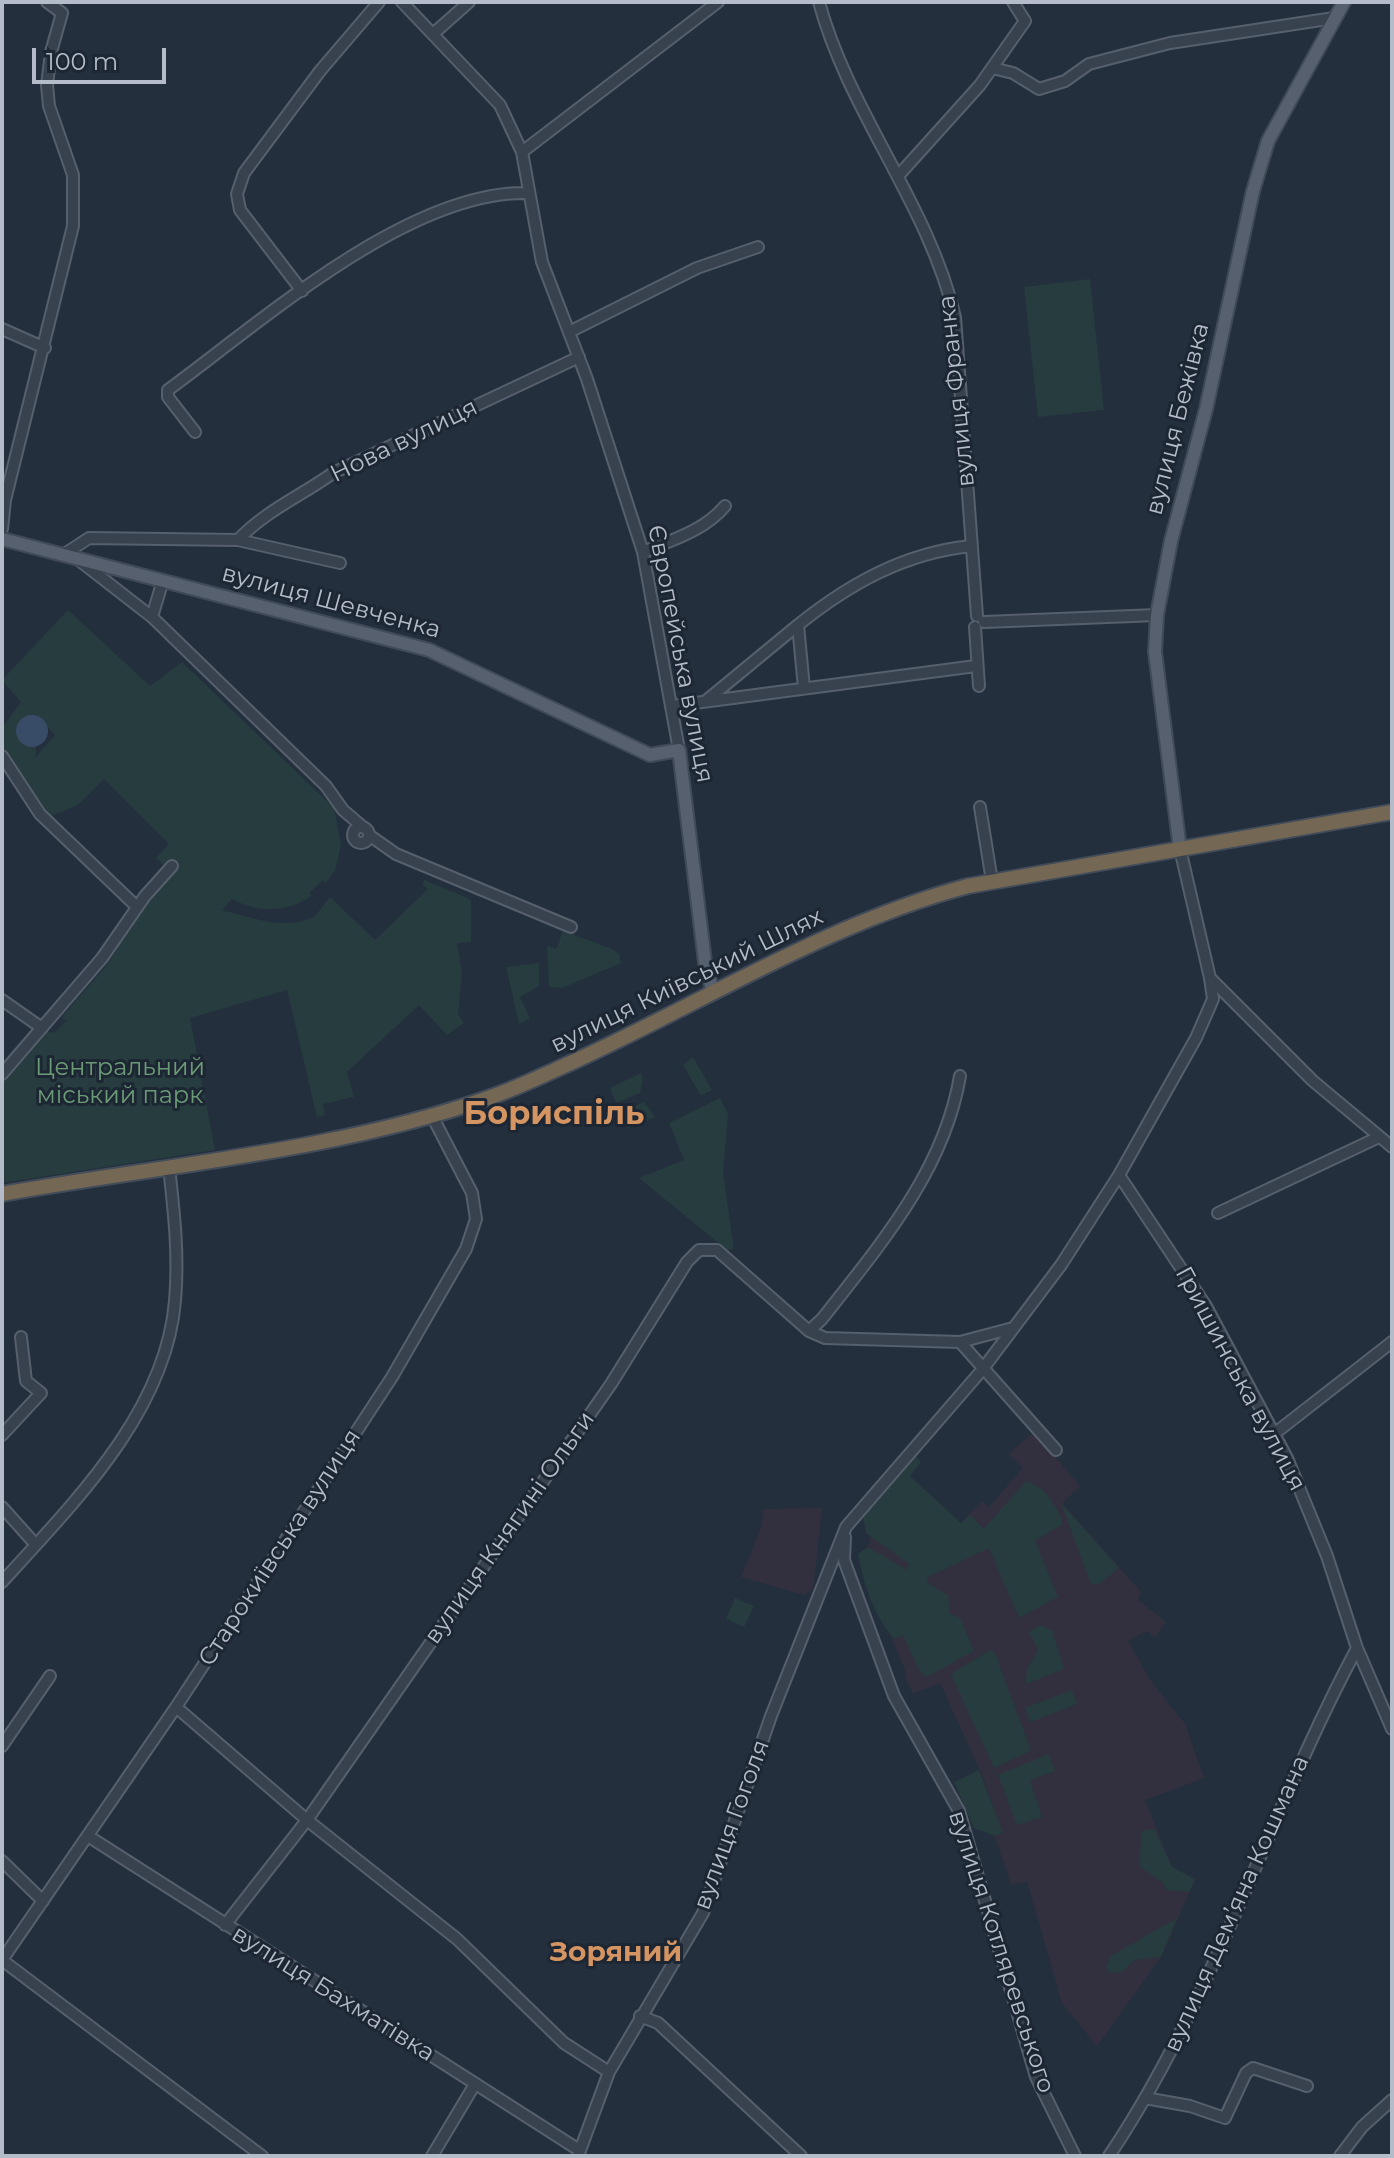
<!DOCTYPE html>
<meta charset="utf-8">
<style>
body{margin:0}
#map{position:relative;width:1394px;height:2158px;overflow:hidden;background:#242f3e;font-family:Montserrat,sans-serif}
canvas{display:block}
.frame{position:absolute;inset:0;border:4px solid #b4bcc9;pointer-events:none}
.scale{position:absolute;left:32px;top:48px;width:134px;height:36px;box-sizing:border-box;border:4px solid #b4bcc9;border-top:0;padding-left:10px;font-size:24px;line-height:28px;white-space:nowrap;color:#b4bcc9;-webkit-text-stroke:6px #1d2633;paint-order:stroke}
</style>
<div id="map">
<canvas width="1394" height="2158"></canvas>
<div class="frame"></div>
<div class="scale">100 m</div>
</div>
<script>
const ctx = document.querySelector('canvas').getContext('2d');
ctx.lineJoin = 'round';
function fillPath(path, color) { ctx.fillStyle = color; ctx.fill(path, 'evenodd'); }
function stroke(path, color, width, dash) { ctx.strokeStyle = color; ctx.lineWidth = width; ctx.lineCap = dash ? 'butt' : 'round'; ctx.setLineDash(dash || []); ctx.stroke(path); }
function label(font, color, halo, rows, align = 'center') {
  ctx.font = font + ' Montserrat,sans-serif'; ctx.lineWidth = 6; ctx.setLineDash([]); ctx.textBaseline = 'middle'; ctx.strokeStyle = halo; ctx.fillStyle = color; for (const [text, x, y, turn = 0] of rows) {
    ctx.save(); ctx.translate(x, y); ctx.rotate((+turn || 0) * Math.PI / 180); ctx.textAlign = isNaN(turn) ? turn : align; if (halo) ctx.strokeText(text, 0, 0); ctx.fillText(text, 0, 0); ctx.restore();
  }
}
const medical = new Path2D(`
 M1034,1432L1080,1486L1062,1503L1141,1592L1138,1600L1166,1622L1155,1637L1147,1631L1128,1641L1151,1681L1185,1724L1204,1778L1145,1800L1172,1867L1195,1879L1161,1957L1097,2046L1062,2003L1027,1881L1011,1885L995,1836L1002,1833L983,1777L940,1683L913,1694L905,1677L907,1675L892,1639L903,1635L868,1547L878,1511L910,1476L961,1523L982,1501L989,1507L1023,1468L1008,1454Z
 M822,1508L813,1589L804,1595L741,1577L762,1525L763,1509Z`);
const green = new Path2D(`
 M1090,279L1104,410L1038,417L1024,287Z
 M68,610L150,686L182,662L334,808L341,845L335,870L326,883L323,880L309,893L312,896C285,913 259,913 232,899L222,910C249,917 286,931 313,917C319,913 325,902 330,897L375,940L428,889L423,885L424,880L468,898L471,901V942L457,943L462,973L458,1014L464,1023L447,1035L419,1005L347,1072L354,1097L323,1104L325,1115L317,1117L287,990L190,1018L215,1150L2,1183V1081L46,1031L54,1033L66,1021L62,1017L107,965L142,909L171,872L156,858L169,844L104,779L78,805L47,818L16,778L21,772H18L2,746V728L21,702L2,680ZM35,714L55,735L34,759L36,754Z
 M563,931L612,949L619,954L621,963L562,988L549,987L547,946L556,949Z
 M539,963V986L520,997L530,1019L519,1024L506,967Z
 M693,1057L712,1090L701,1096L683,1065Z
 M641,1073L643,1079L640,1093L616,1103L610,1088Z
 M720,1098L728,1114L723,1173L734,1249L727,1250L639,1178L684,1160L669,1123Z
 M644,1102L655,1117L627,1129L621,1113Z
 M915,1456L921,1462L910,1476L961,1523L970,1515L984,1529L1026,1481C1045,1487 1057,1505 1063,1524L1035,1541L1058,1597L1019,1618L989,1548L928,1577L927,1583L948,1595L950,1614L960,1618L974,1651L926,1677L919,1670L903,1635L894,1639C874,1615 863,1585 858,1554L868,1547L907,1570L909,1564L866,1533L863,1517Z
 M1061,1503L1119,1568L1099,1584H1091Z
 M735,1598L754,1606L744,1627L726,1619Z
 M1039,1625L1052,1630L1064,1669L1026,1684L1027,1669L1038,1650L1029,1632Z
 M990,1650L995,1653L1031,1751L994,1768L951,1674Z
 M1072,1690L1077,1704L1031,1722L1025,1708Z
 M1049,1754L1055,1771L1030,1780L1042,1817L1017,1825L998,1775Z
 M979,1770L1003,1833L995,1836L974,1828L954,1782Z
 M1154,1829L1172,1867L1195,1879L1189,1892L1167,1890L1162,1882L1139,1866L1142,1831Z
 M1177,1918L1161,1957L1135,1960L1121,1972L1109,1973L1106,1967L1111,1956Z`);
const water = new Path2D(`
 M16 731a16 16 0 1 1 32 0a16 16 0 1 1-32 0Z`);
const minor = new Path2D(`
 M402,2L500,105L522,152L542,262L587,379L643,552L679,750
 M819,2C849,113 929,205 955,317L977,616
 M433,34L469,2
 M992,68L1013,73L1039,89L1065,81L1089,64L1170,43L1334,18
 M522,152L718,2
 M898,176L980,85L1025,21L1013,2
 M302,291L240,210L237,194L244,173L320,71L379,2
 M2,329L45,348
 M569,332L697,268L758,247
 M195,432L168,397V390C261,322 410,189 529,193
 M2,529L5,500L73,226V175L49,106L47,85L51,52L62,13L47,2
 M238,540C265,511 301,496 333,473L579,357
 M643,552C672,540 704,531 725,506
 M63,555L89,538L238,540L340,563
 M80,561L152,617
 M163,580L152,617L326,786L343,810L364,828
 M984,622L1157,615
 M975,627L979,686
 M804,688L798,625C849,584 904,553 971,546
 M707,700L798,625
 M672,706L976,666
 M2,756L40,814L137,907
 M980,807L992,881
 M353 835a8 8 0 1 1 16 0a8 8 0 1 1-16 0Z
 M369,835L396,854L571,927
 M1180,849L1210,978L1313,1081L1392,1147
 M2,1000L42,1028
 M2,1074L102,958L145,896L172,866
 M1119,1175L1206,1306L1287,1458L1327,1556L1357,1648L1392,1729
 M1218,1213L1379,1137
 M809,1331L822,1319C880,1245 944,1171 960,1076
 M960,1342L1056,1450
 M1274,1434L1392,1342
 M2,1435L41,1393L26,1381L21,1337
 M2,1507L36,1545
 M845,1537L844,1560L894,1696L959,1811L1036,2077L1075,2156
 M2,1582C73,1504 166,1412 175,1301C179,1255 174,1212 169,1167
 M176,1707L307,1820L457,1939L564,2043L609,2072
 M2,1746L50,1676
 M88,1836L579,2150
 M2,1861L43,1901
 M225,1925L307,1820L611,1384L687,1262L699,1250H717L809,1331L825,1338L960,1342L1013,1328
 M640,2016L658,2023L801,2156
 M1145,2098L1190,2106L1225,2118L1246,2073L1253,2068L1307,2086
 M262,2156L2,1960L176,1707L392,1377L466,1249L476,1219L472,1193L432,1116
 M432,2156L475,2084
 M578,2156L609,2072L703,1913L771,1716L846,1527L982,1370L1061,1265L1119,1175L1196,1038L1213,999L1210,978
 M1109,2156C1215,1998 1268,1814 1357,1648
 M1340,2156L1362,2127L1392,2100`);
const major = new Path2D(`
 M2,539L429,650L650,755L679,750L705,962L713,993
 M1180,849L1155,652L1157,615L1171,541L1206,409L1253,191L1268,141L1344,2`);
const highway = new Path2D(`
 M2,1194C163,1165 333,1152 488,1098C518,1088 548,1073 577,1060C707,1000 829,923 968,886L1392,812`);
const streetNames = [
 ["вулиця Франка",957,391,-96],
 ["вулиця Бежівка",1178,419,-76],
 ["Нова вулиця",404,441,-26],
 ["вулиця Шевченка",331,602,15],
 ["Європейська вулиця",680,654,79],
 ["вулиця Київський Шлях",687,981,-26],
 ["Гришинська вулиця",1240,1379,62],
 ["вулиця Княгині Ольги",510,1528,-55],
 ["Старокиївська вулиця",280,1548,-57],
 ["вулиця Гоголя",732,1825,-70],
 ["вулиця Демʼяна Кошмана",1237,1904,-66],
 ["вулиця Котляревського",1001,1952,72],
 ["вулиця Бахматівка",333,1994,32]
];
const parkNames = [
 ["Центральний",120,1068],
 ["міський парк",120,1096]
];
const quarterNames = [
 ["Зоряний",616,1953]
];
const districtNames = [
 ["Бориспіль",554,1115]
];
fillPath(medical, '#32303f');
fillPath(green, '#263c3f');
fillPath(water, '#394c67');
stroke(minor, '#565f6c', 14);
stroke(major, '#414a57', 16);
stroke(highway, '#434c59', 18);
stroke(minor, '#38414e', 10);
stroke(major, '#56606e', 12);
stroke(highway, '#746855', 14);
label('24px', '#b4bcc9', '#1d2633', streetNames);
label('24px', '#6b9a76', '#1d2633', parkNames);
label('bold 28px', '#d59563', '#1d2633', quarterNames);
label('bold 32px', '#d59563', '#1d2633', districtNames);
</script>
